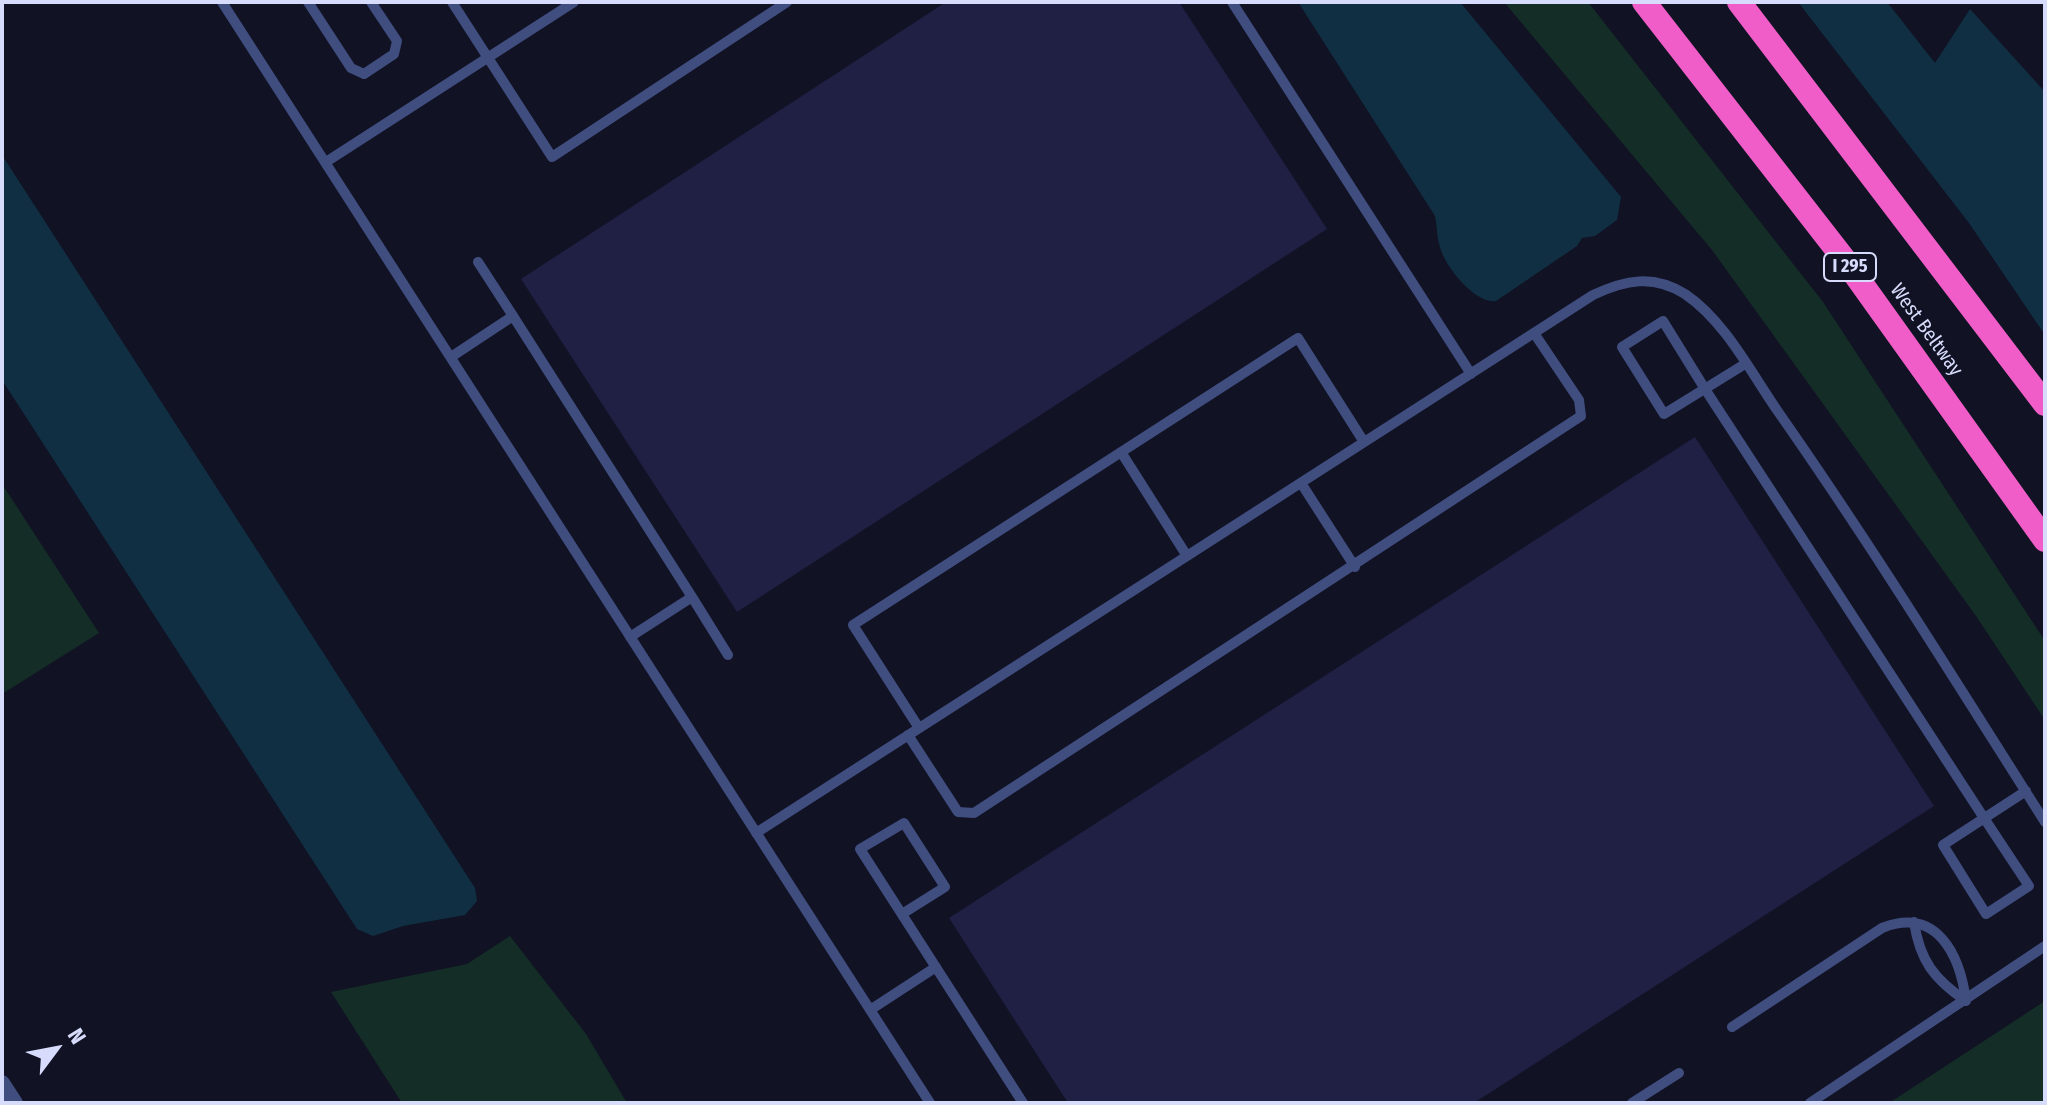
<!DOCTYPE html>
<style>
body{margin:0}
#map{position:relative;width:2047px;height:1105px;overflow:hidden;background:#111224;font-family:"Fira Sans Condensed",sans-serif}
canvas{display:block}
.frame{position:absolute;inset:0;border:4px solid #d8dcfc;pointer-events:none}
.north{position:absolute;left:16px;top:1009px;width:80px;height:80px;-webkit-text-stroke:6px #111224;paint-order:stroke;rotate:58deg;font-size:22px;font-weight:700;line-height:32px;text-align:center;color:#d8dcfc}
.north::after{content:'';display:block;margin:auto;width:28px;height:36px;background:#d8dcfc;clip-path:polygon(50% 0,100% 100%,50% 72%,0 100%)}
</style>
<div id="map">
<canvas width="2047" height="1105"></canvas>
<div class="frame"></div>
<div class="north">N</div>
</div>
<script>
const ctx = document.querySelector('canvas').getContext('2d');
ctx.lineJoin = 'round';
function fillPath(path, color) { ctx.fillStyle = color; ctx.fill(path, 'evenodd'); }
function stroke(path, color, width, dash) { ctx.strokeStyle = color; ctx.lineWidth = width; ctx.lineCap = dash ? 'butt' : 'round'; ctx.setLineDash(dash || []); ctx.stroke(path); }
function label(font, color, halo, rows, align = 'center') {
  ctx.font = font + ' "Fira Sans Condensed",sans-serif'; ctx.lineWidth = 6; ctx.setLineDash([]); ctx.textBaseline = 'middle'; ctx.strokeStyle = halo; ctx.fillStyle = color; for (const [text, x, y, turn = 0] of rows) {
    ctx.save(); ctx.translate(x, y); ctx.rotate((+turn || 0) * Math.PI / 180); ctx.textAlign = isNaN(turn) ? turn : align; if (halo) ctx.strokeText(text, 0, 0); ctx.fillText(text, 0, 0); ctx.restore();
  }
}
const green = new Path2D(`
 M1504,2H1588L1823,302L2045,641V720L1976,616L1712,250Z
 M2,484L99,633L2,694Z
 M510,936L586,1034L627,1103H402L331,992L467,964Z
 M2045,1001V1103H1889Z`);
const water = new Path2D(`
 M1298,2H1460L1621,197L1617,220L1595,236L1582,238L1577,246L1496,301C1475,304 1445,267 1440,247C1437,238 1437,226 1435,216Z
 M1798,2H1887L1935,63L1970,9L2045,92V335L1969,223Z
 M2,155L475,888L477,901L465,915L403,926L373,936L357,929L2,380Z`);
const building = new Path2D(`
 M946,2H1179L1327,229L737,612L521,279Z
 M1695,437L1934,806L1474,1103H1068L949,918Z`);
const lane = new Path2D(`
 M222,2L930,1103
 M308,2L351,68L364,74L394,54L397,41L371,2
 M452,2L552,157L787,2
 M1232,2L1471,374
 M326,162L574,2
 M478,262L513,316
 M451,357L513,316L692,597
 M1745,364L1664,414L1622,347L1663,321L1705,389L1984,818L2029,886L1986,914L1943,845L2026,791
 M1121,452L1187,556
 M1301,483L1355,567
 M630,637L692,597L728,655
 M919,728L853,625L1298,338L1364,442
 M908,735L958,812L974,813L1581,416L1579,400L1534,333
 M756,833L1593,295C1625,280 1653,274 1685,294C1726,322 1751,373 1779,413C1872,546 1958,685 2045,822
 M902,914L945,887L904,823L860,849L1023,1103
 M870,1010L936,967
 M1732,1027L1882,928C1937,906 1960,955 1966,1001C1934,979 1920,961 1914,922
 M1632,1103L1679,1073
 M1810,1103L2045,946`);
const street = new Path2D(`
 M2,1083L15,1103`);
const highway = new Path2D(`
 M1644,2L1844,259L2045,540
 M1739,2L2045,404`);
const shields = [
 [1850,267,52]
];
const shieldNames = [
 ["I 295",1850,267]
];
const streetNames = [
 ["West Beltway",1926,330,54]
];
fillPath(green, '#142e27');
fillPath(water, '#112f43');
fillPath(building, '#1f2044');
stroke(lane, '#404d7f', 10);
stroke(street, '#404d7f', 16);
stroke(highway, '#f15dc8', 24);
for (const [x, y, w] of shields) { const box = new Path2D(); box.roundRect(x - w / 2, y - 14, w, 28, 6); ctx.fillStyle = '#111224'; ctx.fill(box); stroke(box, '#d8dcfc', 2); }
label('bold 18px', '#d8dcfc', null, shieldNames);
label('20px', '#d8dcfc', '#111224', streetNames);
</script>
